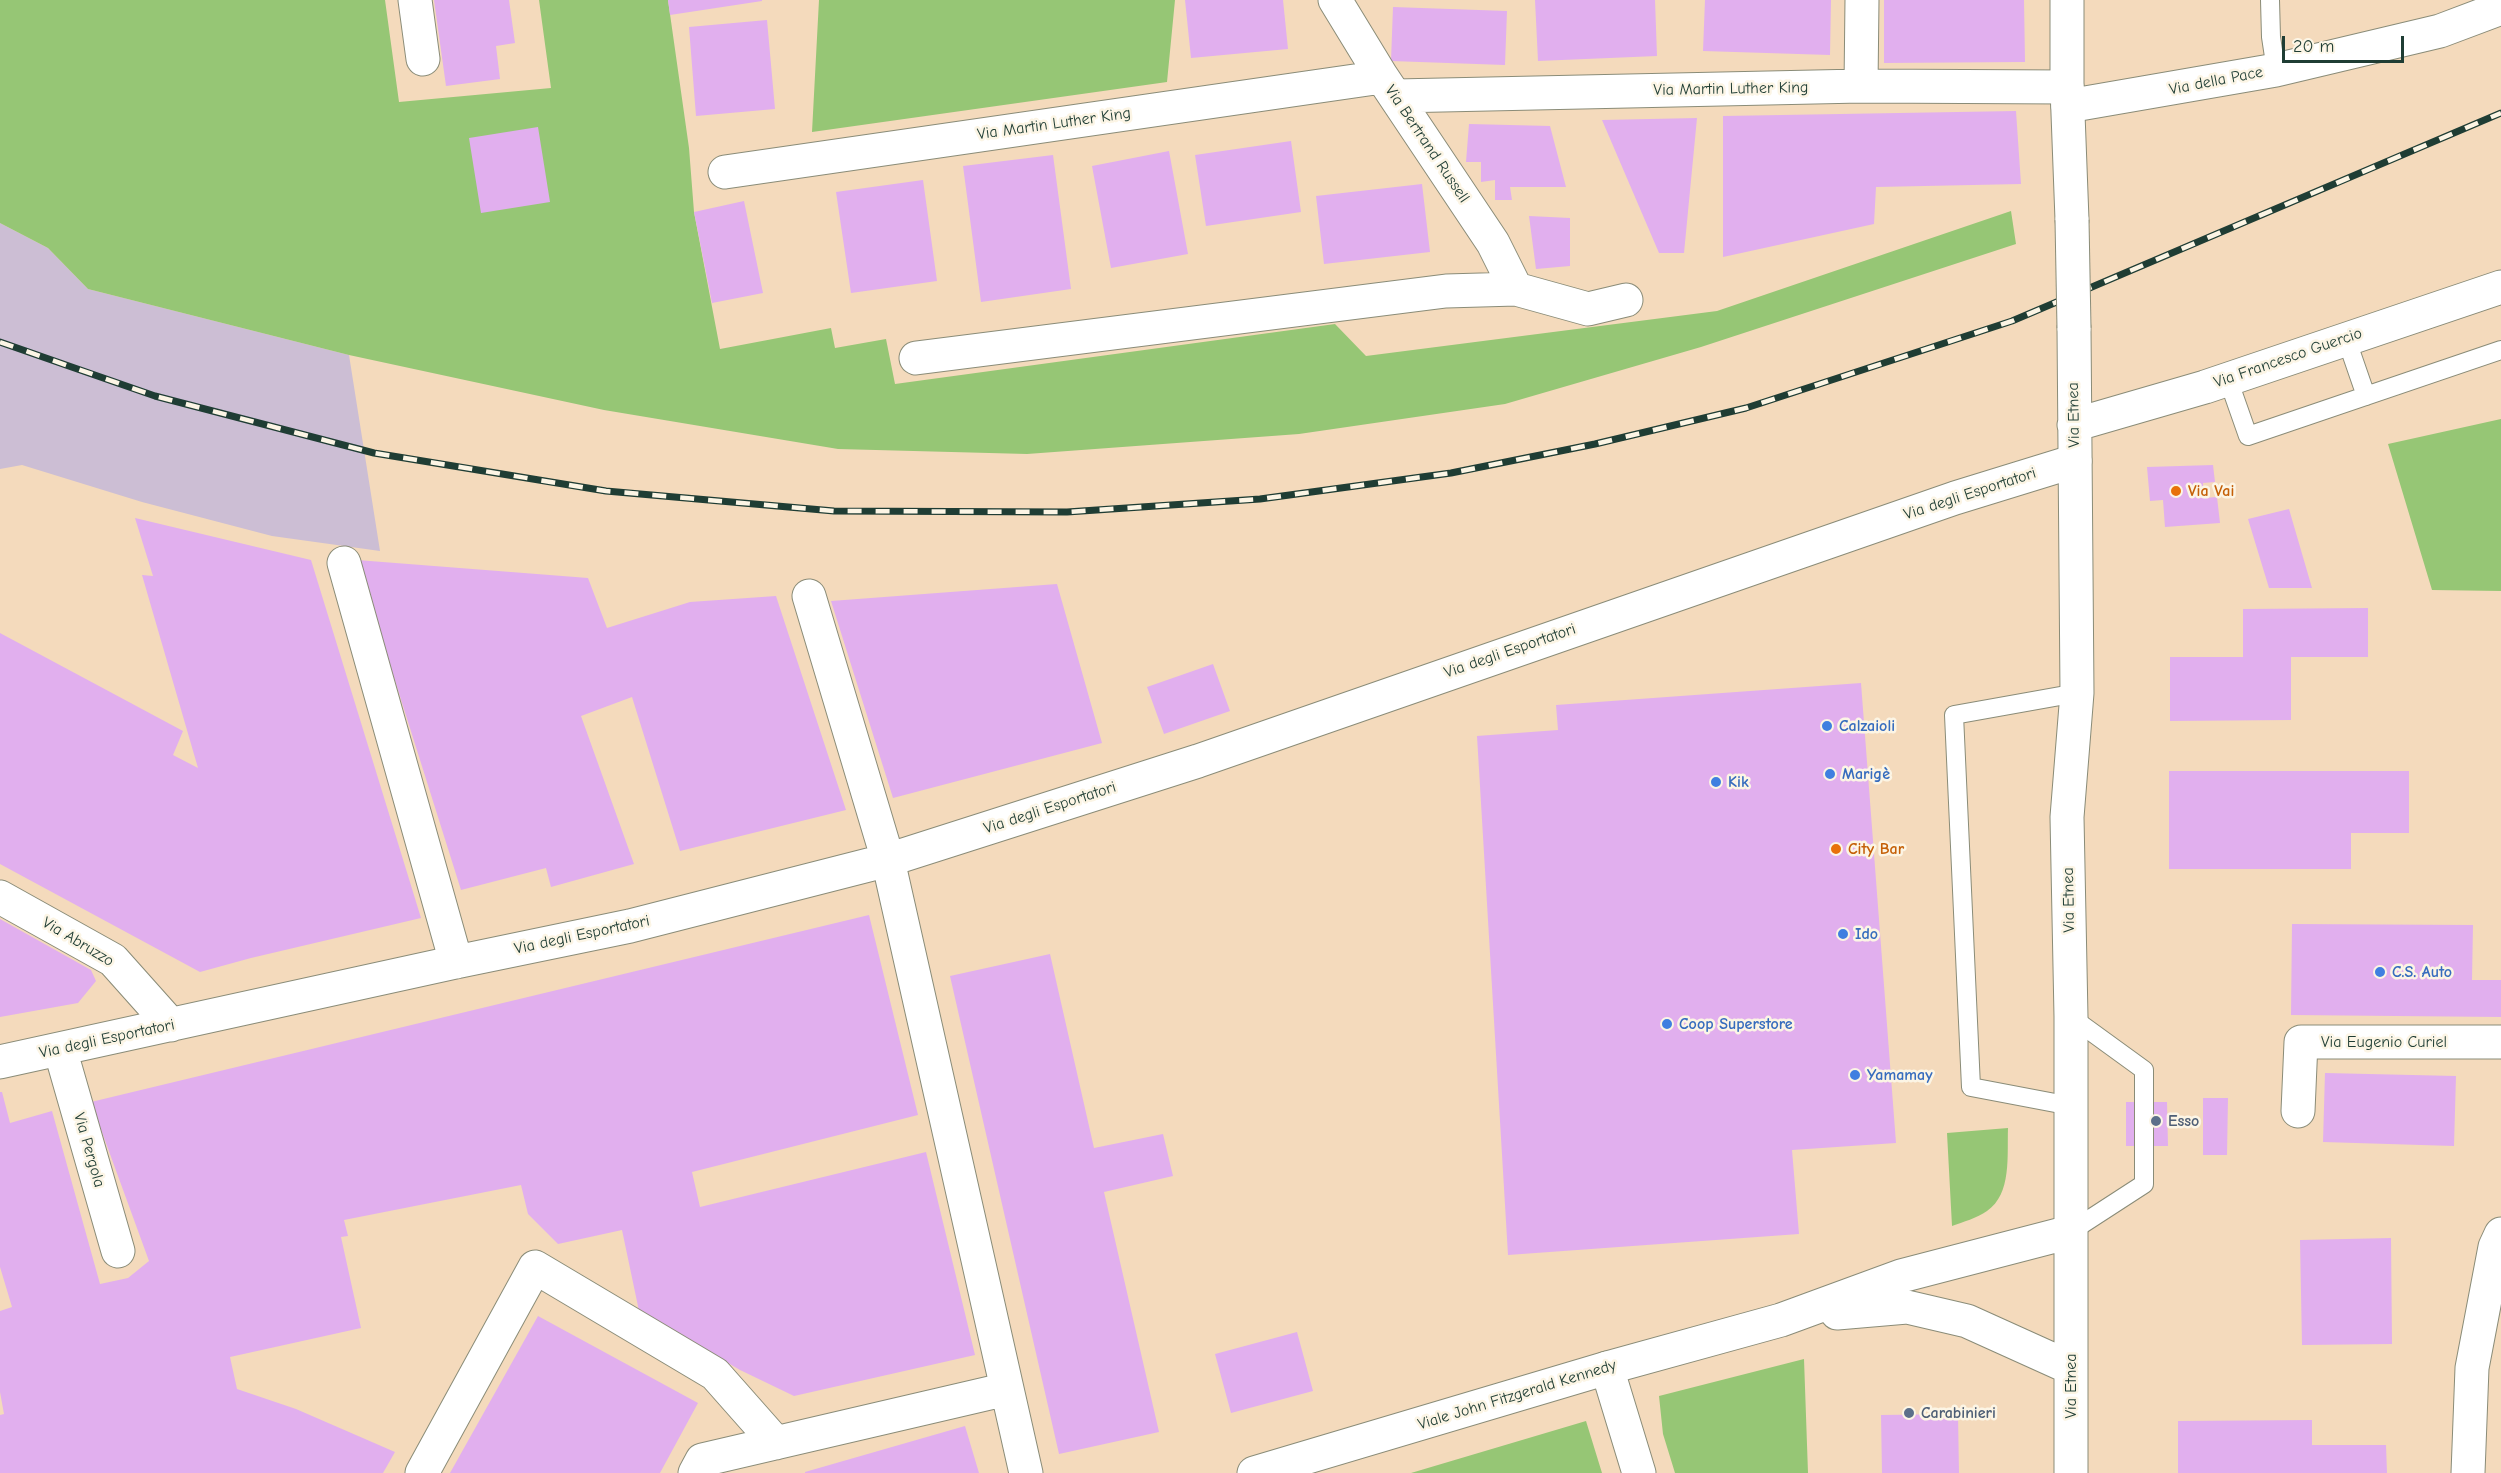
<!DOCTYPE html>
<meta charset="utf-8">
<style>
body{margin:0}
#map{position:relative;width:2501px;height:1473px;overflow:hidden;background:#f4dabc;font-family:"Comic Neue",sans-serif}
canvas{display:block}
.scale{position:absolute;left:2282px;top:36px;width:122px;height:27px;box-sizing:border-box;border:3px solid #1f3d34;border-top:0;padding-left:8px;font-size:18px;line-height:21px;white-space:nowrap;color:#1f3d34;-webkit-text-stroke:4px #fcf5e5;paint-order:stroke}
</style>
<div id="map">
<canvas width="2501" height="1473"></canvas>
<div class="scale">20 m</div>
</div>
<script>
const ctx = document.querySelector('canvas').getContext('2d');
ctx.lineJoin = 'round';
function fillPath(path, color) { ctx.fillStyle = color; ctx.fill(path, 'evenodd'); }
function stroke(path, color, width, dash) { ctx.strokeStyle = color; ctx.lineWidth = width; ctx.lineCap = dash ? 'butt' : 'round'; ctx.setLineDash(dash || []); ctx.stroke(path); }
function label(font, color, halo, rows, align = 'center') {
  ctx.font = font + ' "Comic Neue",sans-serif'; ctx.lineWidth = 5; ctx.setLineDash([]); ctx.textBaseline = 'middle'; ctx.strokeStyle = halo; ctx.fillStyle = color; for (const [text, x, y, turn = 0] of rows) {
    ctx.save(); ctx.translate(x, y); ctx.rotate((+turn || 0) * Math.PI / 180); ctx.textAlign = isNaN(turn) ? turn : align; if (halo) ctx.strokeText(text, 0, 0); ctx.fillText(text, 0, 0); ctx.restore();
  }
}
const industrial = new Path2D(`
 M0,223L48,248L88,289L349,355L380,551L272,536L142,502L22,465L0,469Z`);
const green = new Path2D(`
 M0,0H385L399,102L551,88L539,0H668L689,148L694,212L720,349L831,328L835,348L886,339L895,384L1335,324L1366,356L1717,311L2011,211L2016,244L1701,347L1505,404L1299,434L1027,454L838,449L604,410L349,355L88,289L48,248L0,223Z
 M819,0H1175L1167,82L812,132Z
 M2501,419V591L2432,590L2388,444Z
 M2008,1128C2007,1155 2012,1194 1987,1211C1977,1218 1963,1222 1952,1226L1947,1133Z
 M1804,1359L1808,1473H1675L1663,1434L1659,1396Z
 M1586,1421L1602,1473H1411Z`);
const building = new Path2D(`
 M434,0H509L515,43L496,46L500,79L446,86Z
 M668,0H762V1L670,15Z
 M1185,0H1283L1288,49L1191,58Z
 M1535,0H1655L1657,56L1538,61Z
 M1705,0H1831L1830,55L1703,51Z
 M1884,0H2024L2025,62L1884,63Z
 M1393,7L1507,11L1505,65L1391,61Z
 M767,20L775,109L696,116L689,27Z
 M2016,111L2021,184L1876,187L1874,224L1723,257V116Z
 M1697,118L1684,253H1659L1602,120Z
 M1469,124L1550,126L1566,187H1510L1512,200H1495V180L1481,182V162H1466Z
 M538,127L550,202L481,213L469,138Z
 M1291,141L1301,212L1206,226L1195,155Z
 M1169,151L1188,254L1111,268L1092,166Z
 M1053,155L1071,289L981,302L963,166Z
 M923,180L937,281L851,293L836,192Z
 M1422,184L1430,252L1324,264L1316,196Z
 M744,201L763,293L712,303L694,212Z
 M1529,216L1570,218V266L1536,269Z
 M2213,465L2215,482L2203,483L2204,498L2217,497L2220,523L2165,527L2163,500L2150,501L2147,467Z
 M2289,509L2312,588H2269L2248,519Z
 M135,518L311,560L421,918L251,958L200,972L0,864V633L183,731L173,755L198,768L142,575L153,576Z
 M357,560L588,578L607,628L690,602L776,596L846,810L680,851L632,697L581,716L634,864L551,887L546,868L461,890Z
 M1057,584L1102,743L893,798L831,601Z
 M2368,608V657H2291V720L2170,721V657H2243V609Z
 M1213,664L1230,711L1164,734L1147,687Z
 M1861,683L1896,1143L1792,1150L1799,1234L1508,1255L1477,736L1558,730L1556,705Z
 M2169,771H2409V833H2351V869H2169Z
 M869,915L918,1115L692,1172L700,1207L926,1152L975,1355L794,1396L740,1370L639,1311L622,1230L558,1244L528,1214L521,1185L344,1220L348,1236L341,1237L361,1328L230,1357L237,1389L296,1409L395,1452L383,1473H0V1415L4,1414L0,1392V1311L12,1307L0,1267V1092H2L10,1123L52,1111L100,1284L128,1278L149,1261L91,1102Z
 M0,919L91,970L96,981L78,1003L0,1017Z
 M2292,924L2473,925L2472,980H2501V1017L2291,1015Z
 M1050,954L1094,1148L1163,1134L1173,1176L1104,1192L1159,1432L1059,1454L950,976Z
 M2325,1073L2456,1076L2454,1146L2323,1142Z
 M2203,1098H2228L2227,1155H2203Z
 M2126,1102H2167L2168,1146H2126Z
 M2391,1238L2392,1344L2302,1345L2300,1240Z
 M538,1316L698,1403L660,1473H450Z
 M1297,1332L1313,1391L1231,1413L1215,1354Z
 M1958,1414L1959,1473H1882L1881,1415Z
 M2312,1420V1445H2386L2387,1473H2178V1421Z
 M965,1426L979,1473H805V1472Z`);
const lane = new Path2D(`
 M2270,0L2271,37L2276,70
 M2346,338L2366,396
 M2228,379L2248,436L2501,350
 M2071,1106L1971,1087L1954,715L2077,693
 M2070,1232L2144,1184V1070L2071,1017`);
const street = new Path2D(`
 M415,0L423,59
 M1335,0L1382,77L1493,243L1516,289
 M1861,86L1862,0
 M1396,96L1861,86L2067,87
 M2068,106L2276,70L2440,31L2501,8
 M725,172L1382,77
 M916,358L1446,291L1516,289L1588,309L1626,300
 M344,563L456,962
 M809,596L888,860L1026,1473
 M0,897L113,960L171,1025
 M60,1049L118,1251
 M0,1062L456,962L630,926L888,860L1198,761L1955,498L2075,461
 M2298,1111L2301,1042H2501
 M1607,1368L1639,1473
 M422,1473L535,1267L715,1374L776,1443
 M695,1473L702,1460L1007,1389
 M2468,1473L2472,1368L2495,1247L2501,1234`);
const secondary = new Path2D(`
 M2067,0V87L2072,220
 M2074,425L2205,387L2501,287
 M1837,1313L1907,1307L1967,1321L2071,1368
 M1254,1473L1607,1368L1781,1320L1901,1276L2070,1232
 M2071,1473V1017L2067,817L2077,693L2074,328`);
const rail = new Path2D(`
 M0,342L155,396L374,453L606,491L834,511L1067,512L1260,499L1451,473L1595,444L1746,408L2012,321L2501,113`);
const secondaryBridge = new Path2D(`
 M2072,220L2074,328`);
const markers = [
 [2176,491,6,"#e8710a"],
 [1827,726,6,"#3f7fe0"],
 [1830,774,6,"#3f7fe0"],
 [1716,782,6,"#3f7fe0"],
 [1836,849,6,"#e8710a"],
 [1843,934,6,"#3f7fe0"],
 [2380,972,6,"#3f7fe0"],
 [1667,1024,6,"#3f7fe0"],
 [1855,1075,6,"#3f7fe0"],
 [2156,1121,6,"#5c6f8a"],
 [1909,1413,6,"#5c6f8a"]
];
const streetNames = [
 ["Via della Pace",2216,81,-11],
 ["Via Martin Luther King",1731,89,-1],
 ["Via Martin Luther King",1054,124,-8],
 ["Via Bertrand Russell",1427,144,56],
 ["Via Francesco Guercio",2288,358,-19],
 ["Via Etnea",2074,415,-91],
 ["Via degli Esportatori",1970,494,-18],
 ["Via degli Esportatori",1510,651,-19],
 ["Via degli Esportatori",1050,808,-18],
 ["Via Etnea",2069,900,-91],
 ["Via degli Esportatori",582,935,-12],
 ["Via Abruzzo",78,942,31],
 ["Via degli Esportatori",107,1039,-12],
 ["Via Eugenio Curiel",2384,1042],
 ["Via Pergola",89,1150,74],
 ["Via Etnea",2071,1386,-90],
 ["Viale John Fitzgerald Kennedy",1517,1395,-17]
];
const foodNames = [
 ["Via Vai",2188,491],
 ["City Bar",1848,849]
];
const shopNames = [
 ["Calzaioli",1839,726],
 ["Marigè",1842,774],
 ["Kik",1728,782],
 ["Ido",1855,934],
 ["C.S. Auto",2392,972],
 ["Coop Superstore",1679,1024],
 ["Yamamay",1867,1075]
];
const serviceNames = [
 ["Esso",2168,1121],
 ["Carabinieri",1921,1413]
];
fillPath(industrial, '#ccbed4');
fillPath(green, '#96c675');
fillPath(building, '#e1afee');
stroke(lane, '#8a8c78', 20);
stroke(street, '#8a8c78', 35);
stroke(secondary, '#8a8c78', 35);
stroke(lane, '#fff', 18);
stroke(street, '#fff', 33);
stroke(secondary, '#fff', 33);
stroke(rail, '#1f3d34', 7);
stroke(rail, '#fcf5e5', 4.5, [14]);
stroke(secondaryBridge, '#8a8c78', 35, []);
stroke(secondaryBridge, '#fff', 33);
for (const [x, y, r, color] of markers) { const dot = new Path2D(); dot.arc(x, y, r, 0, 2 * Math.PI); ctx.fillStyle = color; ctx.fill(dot); stroke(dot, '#fcf5e5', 2); }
label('16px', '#1f3d34', '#fcf5e5', streetNames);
label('bold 16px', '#c56008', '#fcf5e5', foodNames, 'left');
label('bold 16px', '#366cbe', '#fcf5e5', shopNames, 'left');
label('bold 16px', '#4e5e75', '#fcf5e5', serviceNames, 'left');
</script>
